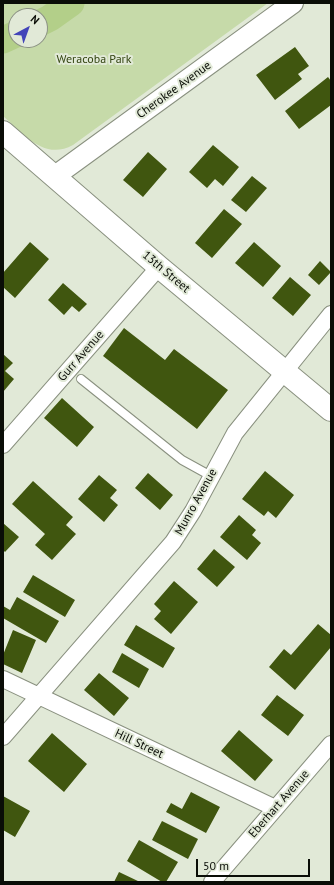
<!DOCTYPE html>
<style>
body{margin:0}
#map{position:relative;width:334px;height:885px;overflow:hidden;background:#e1e9d7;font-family:"PT Sans",sans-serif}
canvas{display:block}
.frame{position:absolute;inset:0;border:4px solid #0a0d07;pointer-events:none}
.north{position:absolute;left:8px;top:8px;width:40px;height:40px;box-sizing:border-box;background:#e1e9d7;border:1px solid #8b9184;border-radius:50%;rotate:41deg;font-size:11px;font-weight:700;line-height:16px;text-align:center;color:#0a0d07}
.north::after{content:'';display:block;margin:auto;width:14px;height:18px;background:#4244b9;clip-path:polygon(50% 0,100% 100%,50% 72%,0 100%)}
.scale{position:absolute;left:196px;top:859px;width:114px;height:18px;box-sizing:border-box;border:2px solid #0a0d07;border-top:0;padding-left:5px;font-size:12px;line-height:14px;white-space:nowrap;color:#0a0d07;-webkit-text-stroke:3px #e1e9d7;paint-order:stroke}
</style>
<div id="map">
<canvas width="334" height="885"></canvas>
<div class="frame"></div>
<div class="north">N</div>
<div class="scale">50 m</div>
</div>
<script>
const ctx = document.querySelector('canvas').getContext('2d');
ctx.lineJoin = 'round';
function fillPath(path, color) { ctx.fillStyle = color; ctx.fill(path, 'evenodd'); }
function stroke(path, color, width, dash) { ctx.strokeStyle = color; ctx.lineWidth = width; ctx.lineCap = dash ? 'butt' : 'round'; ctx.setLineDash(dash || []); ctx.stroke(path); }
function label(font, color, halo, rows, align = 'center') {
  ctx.font = font + ' "PT Sans",sans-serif'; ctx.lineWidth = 4; ctx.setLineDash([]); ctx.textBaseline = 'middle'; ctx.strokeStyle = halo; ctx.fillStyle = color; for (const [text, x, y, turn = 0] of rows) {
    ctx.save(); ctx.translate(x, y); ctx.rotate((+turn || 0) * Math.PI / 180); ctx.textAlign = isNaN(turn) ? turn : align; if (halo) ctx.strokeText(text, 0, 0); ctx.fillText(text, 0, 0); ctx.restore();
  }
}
const green = new Path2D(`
 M3,3H268L73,145C44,161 24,134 3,116ZM16,16H40V40H16Z`);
const river = new Path2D(`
 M40,23L50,18L71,3
 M3,40L16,34`);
const building = new Path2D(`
 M295,47L309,66L298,74L302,79L275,100L256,75Z
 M328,77L331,81V105L299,129L285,111Z
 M213,145L239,167L223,186L215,179L207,188L189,172Z
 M148,152L167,169L143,197L123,180Z
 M252,176L267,188L246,212L231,200Z
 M224,209L242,224L212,258L195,243Z
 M30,242L49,259L15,298L3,287V273Z
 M254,242L281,266L263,287L235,263Z
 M320,261L331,272L319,285L308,275Z
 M290,277L311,295L293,316L272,298Z
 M63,283L87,304L79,312L72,306L64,315L48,300Z
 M124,328L165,360L174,349L228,390L197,429L103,356Z
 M3,354L13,363L5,371L14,379L3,392Z
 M62,398L94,427L77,447L44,418Z
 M265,471L294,495L276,518L268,511L264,516L242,499Z
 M148,473L173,495L160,510L135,488Z
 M99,475L117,490L110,498L118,505L104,522L78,499Z
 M33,481L73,517L66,525L76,534L52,560L35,545L45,534L12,504Z
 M239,515L256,530L252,535L261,543L247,560L220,537Z
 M3,523L19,537L5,552L3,550Z
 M214,549L235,567L217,587L197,569Z
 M33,575L75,600L65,617L23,592Z
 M174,581L198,602L171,634L154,619L161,611L154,604Z
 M17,597L59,621L46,643L3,618V606L10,610Z
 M318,624L331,635V647L295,690L269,667L284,649L291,655Z
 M136,625L175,648L163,668L124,645Z
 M13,630L36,640L22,673L3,664V655Z
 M122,653L149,669L139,688L112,672Z
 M99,673L129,698L114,716L84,690Z
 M277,695L304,715L288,736L261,715Z
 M239,730L273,760L255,781L221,751Z
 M52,733L87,764L64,792L28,761Z
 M191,792L220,807L206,833L166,812L171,803L182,809Z
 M3,796L30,811L15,837L3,830Z
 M162,821L198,839L188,859L152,840Z
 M139,840L178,862L166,882H162L127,861Z
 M119,872L140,882H114Z`);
const service = new Path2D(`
 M81,379L182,460L211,476`);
const minor = new Path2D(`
 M3,445L159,267
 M3,679L275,808
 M3,737L173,542L193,511L235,433L331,314
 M212,882L331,744`);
const tertiary = new Path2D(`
 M55,176L293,3`);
const secondary = new Path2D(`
 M3,132L159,267L331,410`);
const parkNames = [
 ["Weracoba Park",94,60]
];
const streetNames = [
 ["Cherokee Avenue",174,90,-36],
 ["13th Street",166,272,40],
 ["Gurr Avenue",81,356,-49],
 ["Munro Avenue",196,502,-61],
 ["Hill Street",139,744,25],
 ["Eberhart Avenue",279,804,-49]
];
fillPath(green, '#c6daa9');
stroke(river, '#b3cf89', 27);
fillPath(building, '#40560f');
stroke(service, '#89907f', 10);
stroke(minor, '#89907f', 18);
stroke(tertiary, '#89907f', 22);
stroke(secondary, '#89907f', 24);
stroke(service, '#fff', 8);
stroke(minor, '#fff', 16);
stroke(tertiary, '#fff', 20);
stroke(secondary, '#fff', 22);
label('12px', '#324310', '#e1e9d7', parkNames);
label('12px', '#0a0d07', '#e1e9d7', streetNames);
</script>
